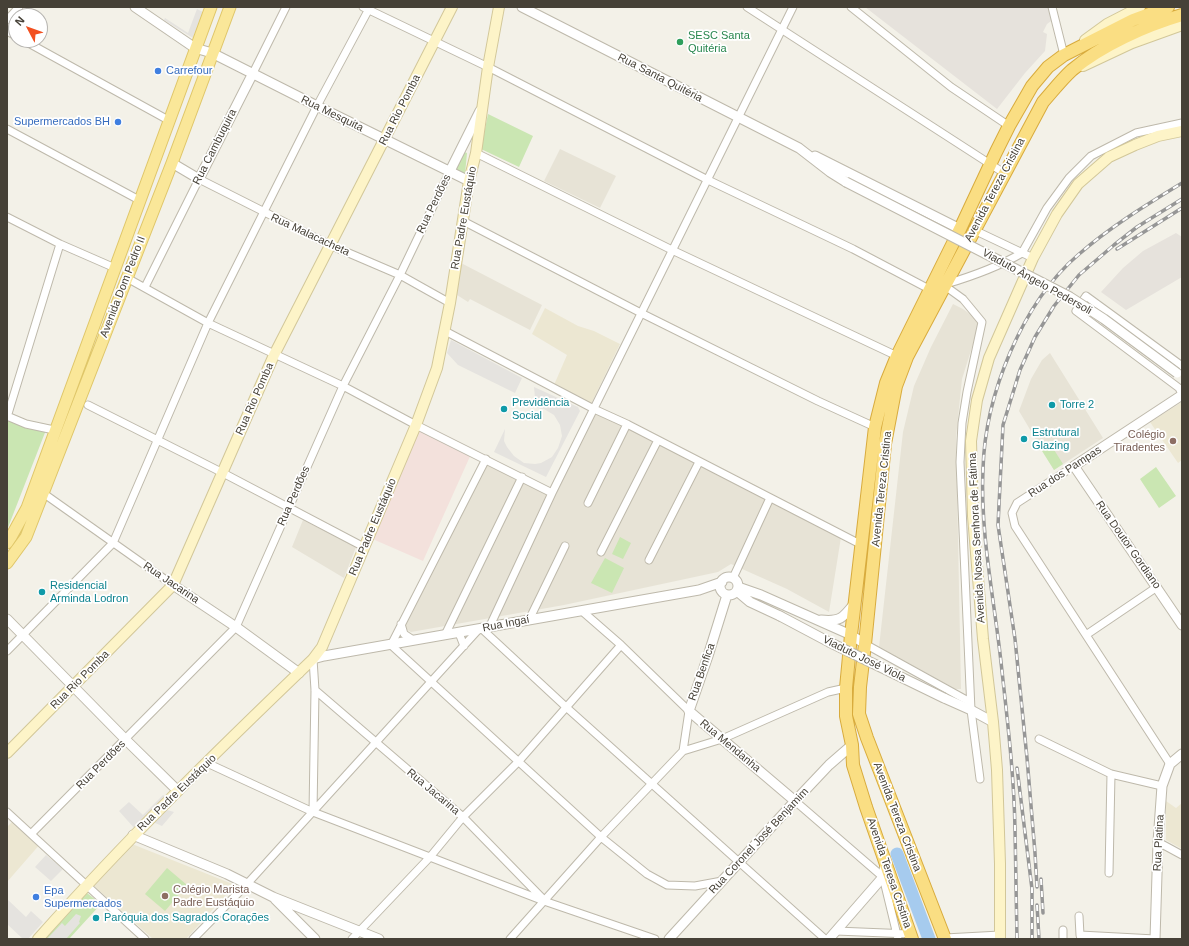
<!DOCTYPE html>
<meta charset="utf-8">
<style>
body{margin:0}
#map{position:relative;width:1189px;height:946px;overflow:hidden;background:#f3f1e8;font-family:Helvetica,sans-serif}
canvas{display:block}
.frame{position:absolute;inset:0;border:8px solid #464137;pointer-events:none}
.north{position:absolute;left:8px;top:8px;width:40px;height:40px;box-sizing:border-box;background:#fff;border:1px solid #b5b3af;border-radius:50%;rotate:311deg;font-size:11px;font-weight:700;line-height:16px;text-align:center;color:#464137}
.north::after{content:'';display:block;margin:auto;width:14px;height:18px;background:#f25020;clip-path:polygon(50% 0,100% 100%,50% 72%,0 100%)}
</style>
<div id="map">
<canvas width="1189" height="946"></canvas>
<div class="frame"></div>
<div class="north">N</div>
</div>
<script>
const ctx = document.querySelector('canvas').getContext('2d');
ctx.lineJoin = 'round';
function fillPath(path, color) { ctx.fillStyle = color; ctx.fill(path, 'evenodd'); }
function stroke(path, color, width, dash) { ctx.strokeStyle = color; ctx.lineWidth = width; ctx.lineCap = dash ? 'butt' : 'round'; ctx.setLineDash(dash || []); ctx.stroke(path); }
function label(font, color, halo, rows, align = 'center') {
  ctx.font = font + ' Helvetica,sans-serif'; ctx.lineWidth = 3.5; ctx.setLineDash([]); ctx.textBaseline = 'middle'; ctx.strokeStyle = halo; ctx.fillStyle = color; for (const [text, x, y, turn = 0] of rows) {
    ctx.save(); ctx.translate(x, y); ctx.rotate((+turn || 0) * Math.PI / 180); ctx.textAlign = isNaN(turn) ? turn : align; if (halo) ctx.strokeText(text, 0, 0); ctx.fillText(text, 0, 0); ctx.restore();
  }
}
const residential = new Path2D(`
 M560,149L616,176L600,208L544,181Z
 M461,263L542,305L530,330L470,299L468,302L457,295Z
 M953,304L963,309L978,320L979,325L962,379L956,437L961,689H955L879,647L903,432L914,386L931,347Z
 M1050,353L1103,438L1054,470L1019,411L1031,379L1042,360Z
 M596,408L714,465L842,531L829,612L787,589L731,564L718,572L564,605L411,632L406,629V623L485,464L553,490Z
 M303,520L356,547L344,578L292,547Z`);
const industrial = new Path2D(`
 M865,7H1050L1054,19L1047,24L1043,32L1047,34L1045,51L1025,73L997,109Z
 M1176,233L1182,237V277L1126,310L1101,292L1123,268L1143,251Z`);
const education = new Path2D(`
 M545,308L578,326L594,331L620,344L591,404L554,385L567,355L532,334Z
 M1182,402V460L1178,463L1150,422Z
 M1166,801L1176,808L1182,803V849L1166,840Z
 M15,819L41,843L7,882V827Z
 M132,844L235,885L186,939H153L93,885Z`);
const medical = new Path2D(`
 M416,425L472,452L423,561L368,537Z`);
const green = new Path2D(`
 M488,114L533,136L519,167L481,149Z
 M464,152L467,153L465,174L453,169Z
 M7,419L46,430L7,530Z
 M1051,445L1063,464L1054,470L1042,451Z
 M1156,467L1176,496L1159,508L1140,479Z
 M620,537L631,543L623,559L612,554Z
 M605,558L624,568L612,593L591,583Z
 M167,868L187,885L165,911L145,894Z
 M87,893L101,904L69,939H44Z`);
const parking = new Path2D(`
 M197,9L203,12L193,38L164,20L165,18L188,33Z
 M451,340L522,378L515,393L458,365L447,353Z
 M534,387L578,407L580,411L546,477L494,452L505,429L504,441L507,447L514,456L524,463L535,464L541,463L552,457L558,448L562,436L560,425L554,415L544,409L536,408Z
 M163,795L166,797L135,829L119,811L129,802L143,815Z
 M164,809L174,812L162,826L153,822Z
 M46,855L63,869L51,881L35,867Z
 M7,899L26,917L31,911L43,922L28,939H23L7,924Z
 M76,914L81,916L79,922L80,923L66,939H47L62,923L65,926Z`);
const river = new Path2D(`
 M897,854L929,939`);
const minor = new Path2D(`
 M363,7L488,67L708,180L853,249L929,289
 M747,7L1004,173
 M851,7L951,87L1009,126
 M1052,7L1064,55
 M7,20L19,7
 M7,31L16,36
 M23,40L170,121
 M253,73L286,7
 M7,129L141,201
 M476,153L672,250L897,356
 M7,217L60,244L115,268
 M463,221L641,313L818,401L875,427
 M974,230L1033,258
 M1022,253L1047,208L1069,178L1091,156L1136,133L1182,123
 M127,278L208,323L343,386L416,425L552,493
 M946,284C973,276 998,267 1022,253
 M945,286L963,299L982,322L967,392L962,423L960,462L971,710L980,779
 M145,287L199,179L330,245L400,275L450,303
 M445,331L594,409L627,424L862,545
 M1182,366L1086,296L1076,311L1175,385L1179,388L1182,394
 M88,405L223,473L364,547
 M7,416L26,424L54,430
 M7,417L60,244
 M486,459L391,645L601,837L647,874L667,885L695,886L722,881
 M1074,466L1017,503L1012,513L1015,526L1170,764
 M43,493L173,585
 M588,503L627,424
 M601,552L658,440
 M649,560L699,462
 M733,578L770,498
 M582,611L621,645L689,711L683,751
 M529,620L565,546
 M401,624L404,634L413,640
 M489,628L552,493L793,7
 M482,629L566,707L825,939
 M459,633L464,646
 M445,635L522,477
 M1086,635L1157,587
 M865,644L970,702
 M7,651L113,543L208,323L317,106L370,7
 M315,690L463,817L542,898
 M1039,739L1111,774L1162,786
 M207,763L313,812L544,901L655,939
 M795,801L883,877L898,939
 M7,812L145,939
 M313,812L315,690L313,659
 M32,833L236,627L343,386L400,275L450,171
 M1158,842L1182,855
 M1109,873L1111,774
 M1079,916L1080,935
 M1063,930V939
 M836,931L910,934
 M945,938L1000,935
 M193,939L247,884L479,629
 M352,939L430,857L463,817L519,761L621,645
 M510,939L601,837L683,751L722,739L828,692L846,688
 M1081,939L1080,935L1155,939`);
const tertiary = new Path2D(`
 M135,7L195,48L212,53L317,106L469,181
 M522,7L799,148L830,172L846,182
 M815,156L960,229
 M172,163L199,179L253,73
 M450,171L480,111
 M1182,395L1074,466L1182,625
 M720 586a9 9 0 1 1 18 0a9 9 0 1 1-18 0Z
 M173,585L236,627L299,673
 M738,587L761,595L851,635L865,644
 M737,591L750,602L780,616
 M727,595L708,656L689,711L795,801
 M7,619L126,740L178,791
 M821,620C840,622 843,618 854,604
 M313,659L324,656L699,590L722,582
 M944,698L971,710L993,722
 M133,835L227,874L273,897L379,939
 M275,899L315,939
 M669,939L795,801L829,765L852,745
 M829,939L883,877L885,864
 M1155,939L1158,842L1162,786L1170,764L1182,754`);
const secondary = new Path2D(`
 M1085,40L1107,24L1140,7
 M1083,66L1132,43L1182,25
 M7,753L173,585L274,355L452,7
 M38,939C125,841 218,750 313,659L322,647L416,425L437,368L450,303L469,181L476,153L488,67L499,7
 M1000,939V864L997,770L993,722L983,639L973,516L971,441L977,400L989,358L1033,258L1057,214L1078,184L1109,157L1135,145L1158,136L1182,131`);
const primary = new Path2D(`
 M7,543L11,537L27,508L211,7
 M7,563L26,537L172,163L230,7`);
const trunk = new Path2D(`
 M912,939L866,807L853,765L852,745L846,716V688L851,635L875,427L886,383L897,356L960,229L996,152L1009,126L1032,86L1048,67L1064,55L1133,20L1168,7
 M945,939L867,738L859,714L860,687L865,644L885,444L896,386L907,357L1043,102C1052,92 1061,80 1072,70C1102,45 1145,26 1182,15`);
const rail = new Path2D(`
 M1117,249L1182,208
 M1017,768L1032,889V939
 M1041,879L1043,913
 M1037,887L1035,853L1027,758L1015,639L998,525L1003,425L1020,370L1035,337L1054,306L1079,275L1114,245L1137,227L1182,199
 M1037,905L1039,939
 M1017,939C1016,902 1016,866 1015,829C1014,773 1007,717 1001,662C994,598 980,533 983,469C985,395 1022,303 1078,255C1110,227 1146,205 1182,183`);
const tertiaryBridge = new Path2D(`
 M846,182L1070,297L1104,319L1177,373
 M780,616L829,642L944,698`);
const markers = [
 [680,42,4,"#2e9e5b"],
 [158,71,4,"#3f7fe0"],
 [118,122,4,"#3f7fe0"],
 [1052,405,4,"#0f9aa8"],
 [504,409,4,"#0f9aa8"],
 [1024,439,4,"#0f9aa8"],
 [1173,441,4,"#8d6e63"],
 [42,592,4,"#0f9aa8"],
 [165,896,4,"#8d6e63"],
 [36,897,4,"#3f7fe0"],
 [96,918,4,"#0f9aa8"]
];
const leisureNames = [
 ["SESC Santa",688,36],
 ["Quitéria",688,49]
];
const shopNames = [
 ["Carrefour",166,71],
 ["Supermercados BH",110,122,"right"],
 ["Epa",44,891],
 ["Supermercados",44,904]
];
const streetNames = [
 ["Rua Santa Quitéria",660,78,27],
 ["Rua Rio Pomba",400,110,-63],
 ["Rua Mesquita",332,114,26],
 ["Rua Cambuquira",215,147,-63],
 ["Avenida Tereza Cristina",995,190,-62],
 ["Rua Perdões",434,204,-64],
 ["Rua Padre Eustáquio",464,218,-80],
 ["Rua Malacacheta",310,235,25],
 ["Viaduto Ângelo Pedersoli",1037,282,29],
 ["Avenida Dom Pedro II",123,287,-69],
 ["Rua Rio Pomba",255,399,-66],
 ["Rua dos Pampas",1065,472,-33],
 ["Avenida Tereza Cristina",882,489,-84],
 ["Rua Perdões",294,496,-66],
 ["Rua Padre Eustáquio",373,527,-67],
 ["Avenida Nossa Senhora de Fátima",977,538,-93],
 ["Rua Doutor Gordiano",1128,545,55],
 ["Rua Jacarina",171,583,34],
 ["Rua Ingaí",506,624,-11],
 ["Viaduto José Viola",864,659,26],
 ["Rua Benfica",702,672,-71],
 ["Rua Rio Pomba",80,680,-45],
 ["Rua Mendanha",730,746,40],
 ["Rua Perdões",101,765,-45],
 ["Rua Jacarina",433,792,40],
 ["Rua Padre Eustáquio",177,793,-44],
 ["Avenida Tereza Cristina",897,817,69],
 ["Rua Coronel José Benjamim",759,841,-47],
 ["Rua Platina",1159,843,-87],
 ["Avenida Teresa Cristina",889,873,71]
];
const cultureNames = [
 ["Previdência",512,403],
 ["Social",512,416],
 ["Torre 2",1060,405],
 ["Estrutural",1032,433],
 ["Glazing",1032,446],
 ["Residencial",50,586],
 ["Arminda Lodron",50,599],
 ["Paróquia dos Sagrados Corações",104,918]
];
const educationNames = [
 ["Colégio",1165,435],
 ["Tiradentes",1165,448],
 ["Colégio Marista",173,890,"left"],
 ["Padre Eustáquio",173,903,"left"]
];
fillPath(residential, '#e7e3d6');
fillPath(industrial, '#e6e2dc');
fillPath(education, '#ece7d2');
fillPath(medical, '#f3e1dc');
fillPath(green, '#cae6b2');
fillPath(parking, '#e5e3df');
stroke(river, '#a6cbee', 13);
stroke(minor, '#beb9ab', 9);
stroke(tertiary, '#beb9ab', 11);
stroke(secondary, '#d2c799', 12);
stroke(primary, '#dfc669', 13);
stroke(trunk, '#d8ab3d', 14);
stroke(minor, '#fff', 7);
stroke(tertiary, '#fff', 9);
stroke(secondary, '#fdf4c8', 10);
stroke(primary, '#fae799', 11);
stroke(trunk, '#fade83', 12);
stroke(rail, '#969696', 3.5);
stroke(rail, '#fff', 2, [6]);
stroke(tertiaryBridge, '#beb9ab', 11, []);
stroke(tertiaryBridge, '#fff', 9);
for (const [x, y, r, color] of markers) { const dot = new Path2D(); dot.arc(x, y, r, 0, 2 * Math.PI); ctx.fillStyle = color; ctx.fill(dot); stroke(dot, '#fff', 1.5); }
label('11px', '#27864d', '#fff', leisureNames, 'left');
label('11px', '#366cbe', '#fff', shopNames, 'left');
label('11px', '#464137', '#fff', streetNames);
label('11px', '#0d838f', '#fff', cultureNames, 'left');
label('11px', '#785e54', '#fff', educationNames, 'right');
</script>
